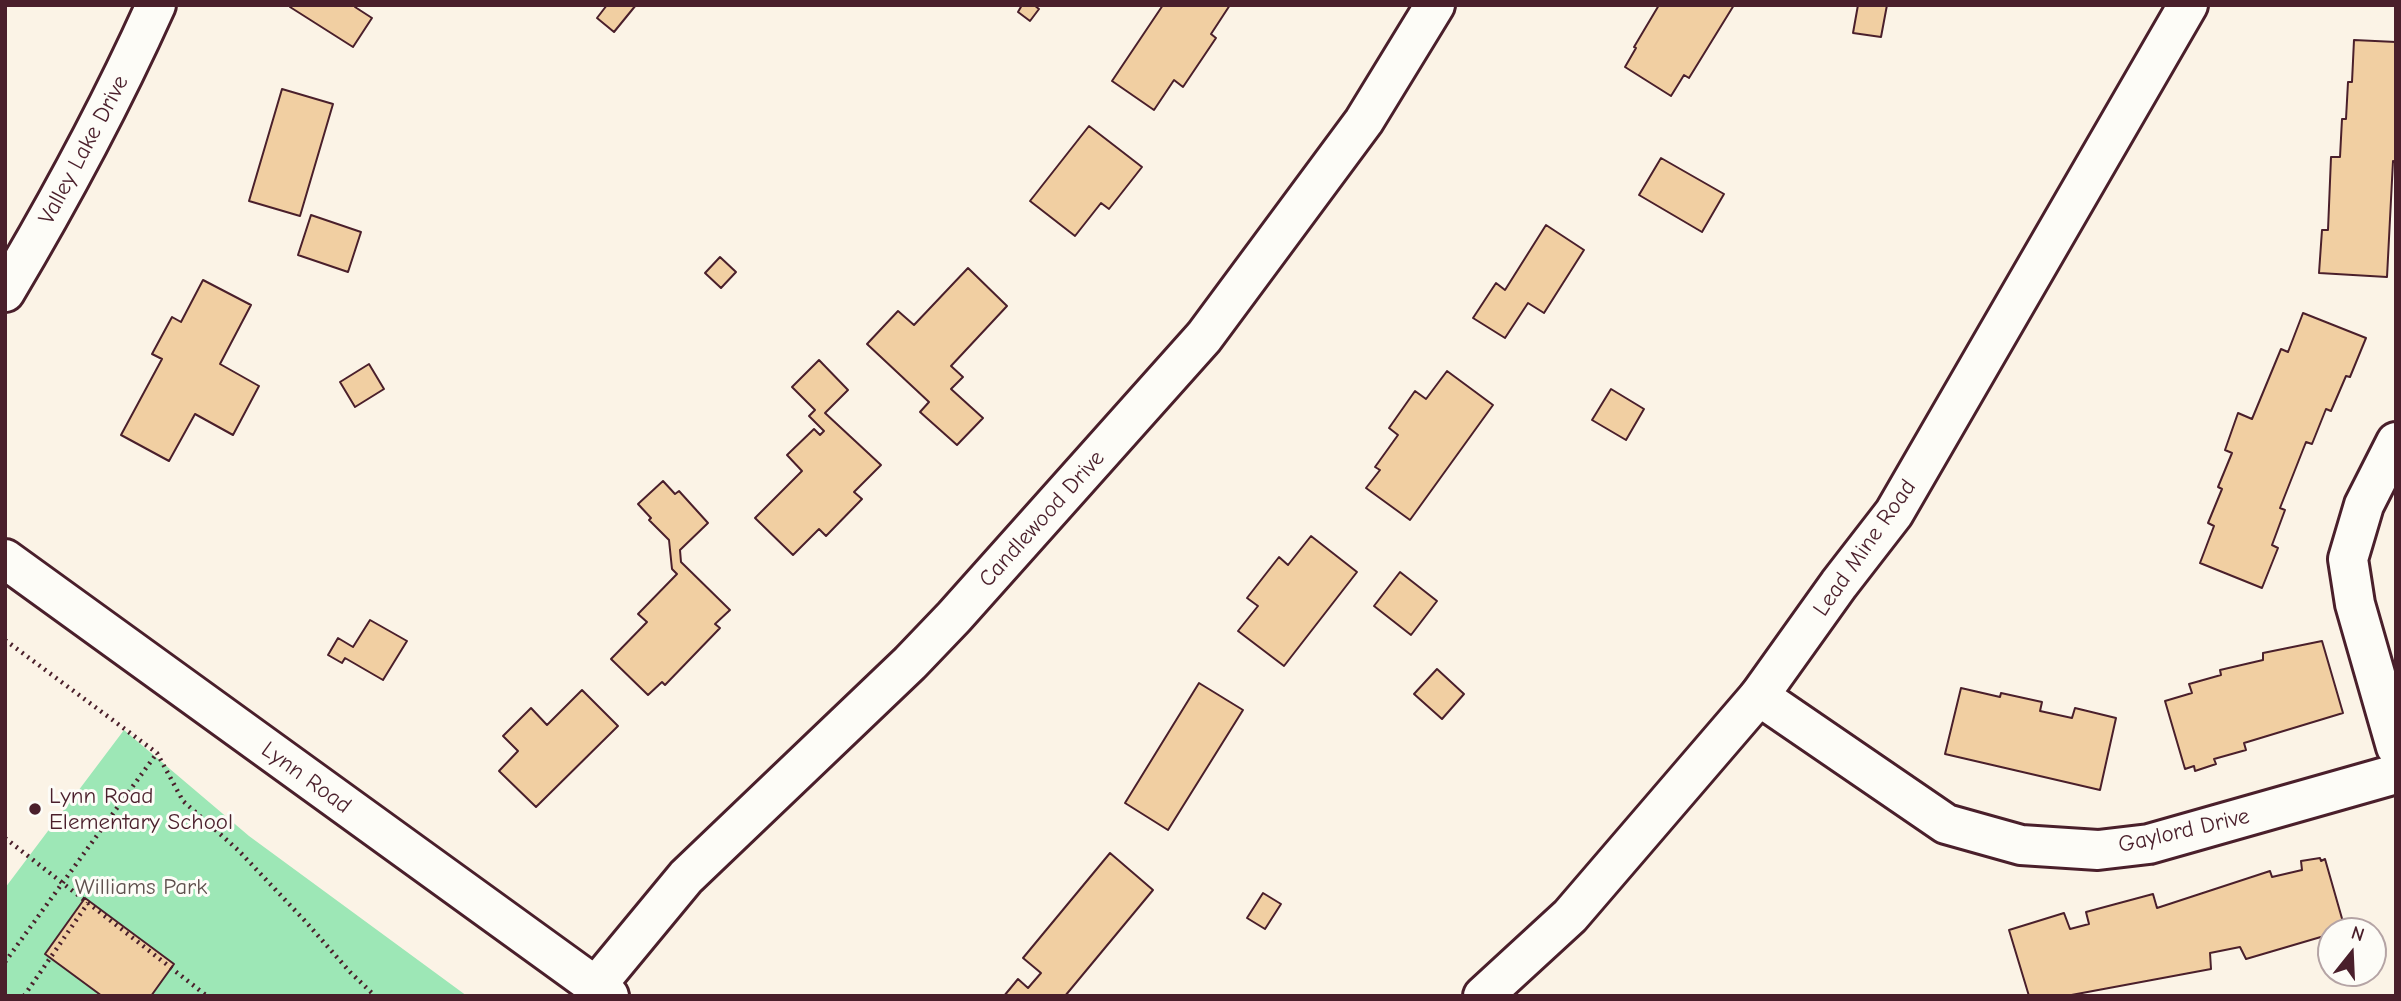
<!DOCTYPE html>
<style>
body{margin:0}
#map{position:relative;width:2401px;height:1001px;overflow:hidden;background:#fbf3e6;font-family:"Comic Neue",sans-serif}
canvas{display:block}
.frame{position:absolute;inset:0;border:7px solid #4a1f2b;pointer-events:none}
.north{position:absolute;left:2317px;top:917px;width:70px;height:70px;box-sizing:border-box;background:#fdfcf7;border:2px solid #b5a4a5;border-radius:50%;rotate:18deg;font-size:19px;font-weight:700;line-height:28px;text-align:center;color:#4a1f2b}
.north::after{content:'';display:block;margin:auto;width:24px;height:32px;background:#4a1f2b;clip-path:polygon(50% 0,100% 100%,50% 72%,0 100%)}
</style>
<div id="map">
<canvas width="2401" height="1001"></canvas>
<div class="frame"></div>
<div class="north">N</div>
</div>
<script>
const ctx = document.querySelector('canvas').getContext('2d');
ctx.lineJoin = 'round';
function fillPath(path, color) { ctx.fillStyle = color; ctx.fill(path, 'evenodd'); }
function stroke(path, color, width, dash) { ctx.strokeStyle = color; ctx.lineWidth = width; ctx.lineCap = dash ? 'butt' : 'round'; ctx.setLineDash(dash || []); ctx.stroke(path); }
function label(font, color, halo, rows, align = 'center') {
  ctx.font = font + ' "Comic Neue",sans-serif'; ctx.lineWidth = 6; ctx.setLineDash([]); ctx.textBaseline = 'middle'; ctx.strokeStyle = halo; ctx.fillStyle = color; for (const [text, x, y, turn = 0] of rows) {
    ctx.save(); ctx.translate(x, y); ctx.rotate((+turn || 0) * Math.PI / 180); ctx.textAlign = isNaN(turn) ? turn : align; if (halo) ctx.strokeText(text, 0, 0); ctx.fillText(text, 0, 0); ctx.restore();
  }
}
const green = new Path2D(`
 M124,730L249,836L467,996H5V888Z`);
const building = new Path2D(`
 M291,5H356L355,7L372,18L353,47L290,7Z
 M607,5H636L614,32L597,18Z
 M1022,5H1034L1039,9L1030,21L1018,12Z
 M1163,5H1230L1211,34L1216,38L1183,87L1174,80L1154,110L1112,81Z
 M1659,5H1734L1689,78L1684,75L1671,96L1625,67L1636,48L1634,47Z
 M1858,5H1887L1881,37L1853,33Z
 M2354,40L2396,42V162L2393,161L2387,277L2319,273L2322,230H2328L2331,157H2340L2342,119H2346L2348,82H2352Z
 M282,89L333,104L300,216L249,201Z
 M1089,126L1142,167L1109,209L1101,203L1075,236L1030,201Z
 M1661,158L1724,194L1702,232L1639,195Z
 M311,215L361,232L348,272L298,255Z
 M1546,225L1584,250L1544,313L1528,303L1505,338L1473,318L1496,283L1505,290Z
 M720,257L736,272L721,288L705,273Z
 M968,268L1007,306L951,366L963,377L951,389L983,418L957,445L920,412L929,402L867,344L898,311L914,325Z
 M203,280L251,305L220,364L259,386L233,435L195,414L169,461L121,435L162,359L152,354L172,317L181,322Z
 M2303,313L2366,338L2350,377L2346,376L2331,411L2326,409L2312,444L2306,442L2280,508L2285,510L2272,545L2278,548L2262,588L2200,563L2214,526L2208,523L2222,489L2218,487L2232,453L2225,450L2238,413L2252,419L2281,349L2288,352Z
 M819,360L848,390L825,413L881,465L854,492L862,499L826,536L819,529L793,555L755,518L802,471L787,455L814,429L820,435L824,431L809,416L815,410L792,387Z
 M369,364L384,389L355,407L340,382Z
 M1447,371L1493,405L1410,520L1366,488L1380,470L1375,467L1398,435L1389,428L1415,391L1426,399Z
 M1611,389L1644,409L1626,440L1592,420Z
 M663,481L675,494L679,491L708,523L680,550L681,562L730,610L715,624L720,628L665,685L662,682L648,695L611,659L647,622L638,614L677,574L672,569L669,540L649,520L651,518L638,504Z
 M1311,536L1357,572L1284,666L1238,631L1258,606L1247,598L1279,557L1288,565Z
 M1400,572L1437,601L1411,635L1374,606Z
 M370,620L407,641L383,680L345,658L342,663L328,655L338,638L353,647Z
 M2322,641L2343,713L2244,743L2246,750L2214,759L2216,764L2195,771L2194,766L2185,769L2165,701L2192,693L2189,684L2221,675L2220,670L2263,660V653Z
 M1437,669L1464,694L1442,719L1414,694Z
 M1199,683L1243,710L1168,830L1125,803Z
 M1961,688L2000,697L2001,693L2042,702L2040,711L2072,718L2075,708L2116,718L2100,790L1945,754Z
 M582,690L618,726L536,807L499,771L518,751L503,736L531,708L547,725Z
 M1110,853L1153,890L1065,996H1004L1018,979L1028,988L1041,973L1023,958Z
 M2320,858L2321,861L2325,859L2345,929L2331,931V934L2246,959L2240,947L2210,953L2211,969L2066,996H2029L2009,930L2064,913L2070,929L2089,924L2086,912L2153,894L2157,908L2270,871L2272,877L2302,870L2301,861Z
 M1263,893L1281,904L1265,929L1247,918Z
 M85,898L174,964L151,996H102L45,954Z`);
const path = new Path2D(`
 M5,640L157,753L183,801L238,850L306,922L350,972L375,996
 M5,838L207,996
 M5,962L157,753
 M24,996L88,903`);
const minor = new Path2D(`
 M5,292C61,198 111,105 156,5
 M2396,442L2364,505L2348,559L2355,604L2396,747
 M1759,696L1946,824L2021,845L2098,850L2149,844L2396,774
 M595,987L686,877L910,663L954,617L1204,337L1364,121L1435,5`);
const major = new Path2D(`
 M5,559L609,996
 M1483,996L1570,916L1759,696L1839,584L1894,513L2188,5`);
const markers = [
 [35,809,7,"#4a1f2b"]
];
const streetNames = [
 ["Valley Lake Drive",84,150,-62],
 ["Candlewood Drive",1042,519,-48],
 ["Lead Mine Road",1865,548,-55],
 ["Lynn Road",306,778,36],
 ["Gaylord Drive",2184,831,-13]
];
const poiNames = [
 ["Lynn Road",49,796],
 ["Elementary School",49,822]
];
const parkNames = [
 ["Williams Park",141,887]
];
fillPath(green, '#9de7b6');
fillPath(building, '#f1cfa2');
stroke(building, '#4a1f2b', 2);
stroke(minor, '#4a1f2b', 44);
stroke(major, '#4a1f2b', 44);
stroke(path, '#4a1f2b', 4.5, [2, 5]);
stroke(minor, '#fdfcf7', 38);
stroke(major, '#fdfcf7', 38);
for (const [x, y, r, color] of markers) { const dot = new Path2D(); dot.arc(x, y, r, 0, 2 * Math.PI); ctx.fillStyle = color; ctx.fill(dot); stroke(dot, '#fdfcf7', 2.5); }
label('23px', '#4a1f2b', '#fdfcf7', streetNames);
label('23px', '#4a1f2b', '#fdfcf7', poiNames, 'left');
label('23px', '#5f514e', '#fdfcf7', parkNames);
</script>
